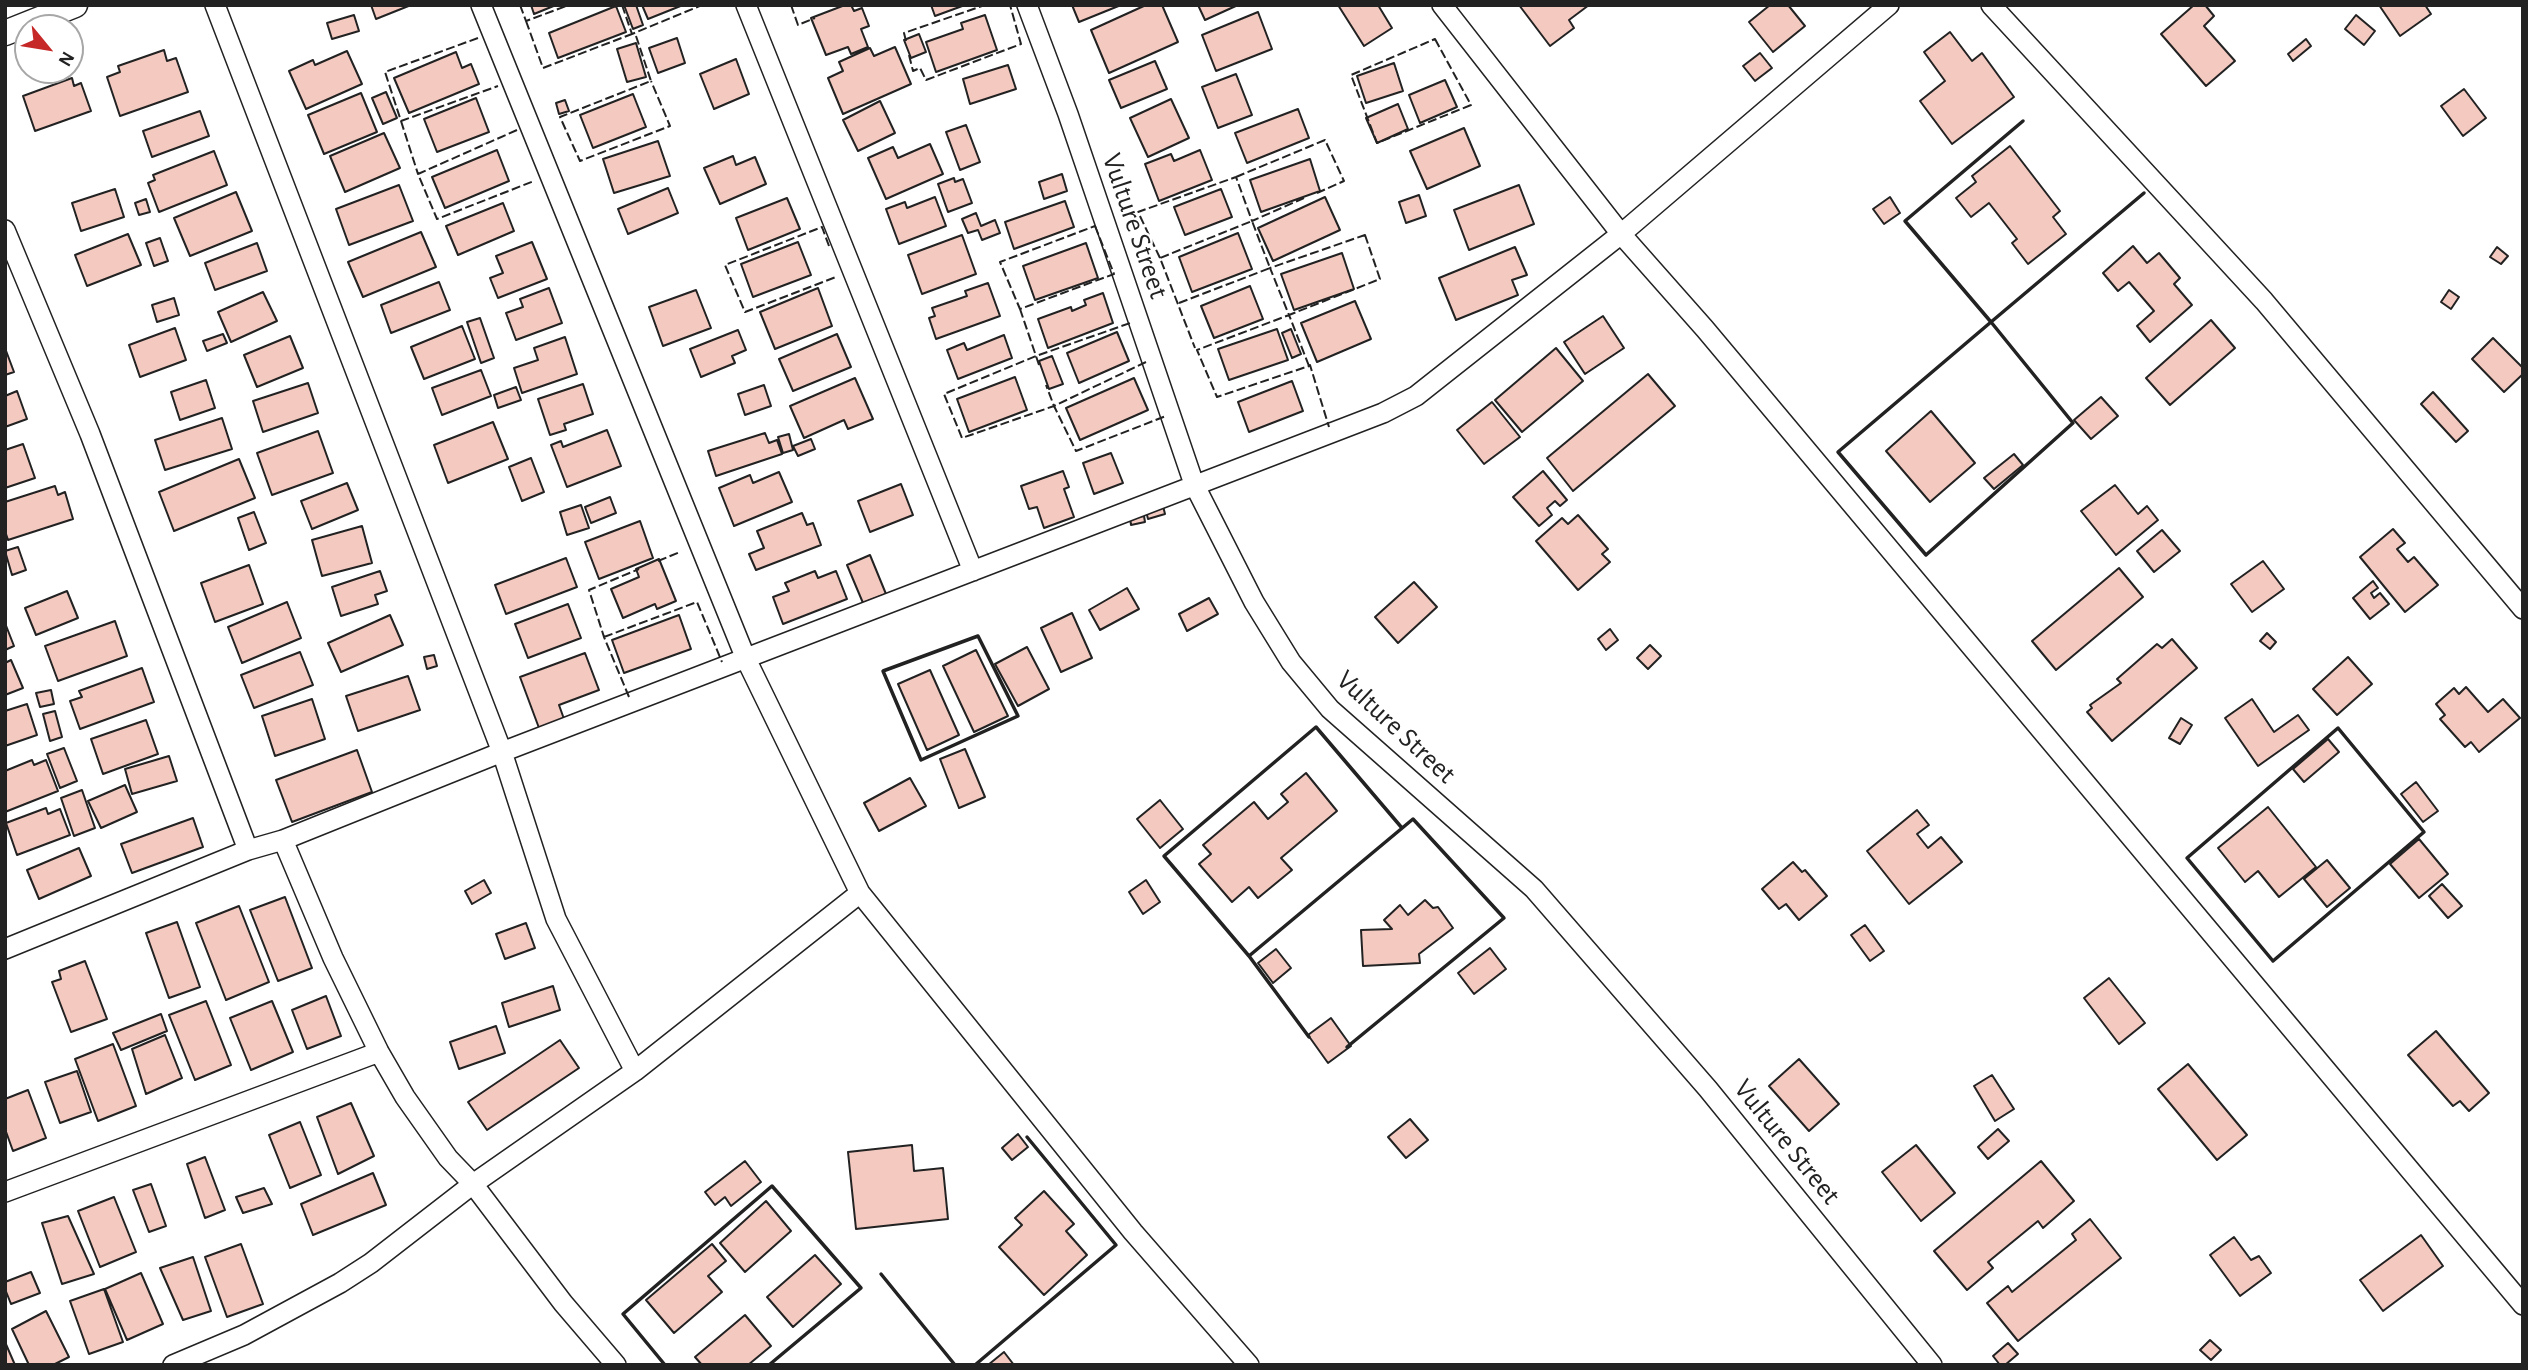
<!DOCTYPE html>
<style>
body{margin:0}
#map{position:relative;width:2528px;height:1370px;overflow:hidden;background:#fff;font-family:"Alegreya Sans",sans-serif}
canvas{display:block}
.frame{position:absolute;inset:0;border:7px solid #222;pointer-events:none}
.north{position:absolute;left:14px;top:14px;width:70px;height:70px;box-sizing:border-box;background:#fff;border:2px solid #a7a7a7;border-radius:50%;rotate:120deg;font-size:19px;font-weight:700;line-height:28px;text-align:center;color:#222}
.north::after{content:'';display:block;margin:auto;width:24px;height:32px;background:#c62828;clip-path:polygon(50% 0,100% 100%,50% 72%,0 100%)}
</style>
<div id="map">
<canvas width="2528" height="1370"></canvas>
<div class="frame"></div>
<div class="north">N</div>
</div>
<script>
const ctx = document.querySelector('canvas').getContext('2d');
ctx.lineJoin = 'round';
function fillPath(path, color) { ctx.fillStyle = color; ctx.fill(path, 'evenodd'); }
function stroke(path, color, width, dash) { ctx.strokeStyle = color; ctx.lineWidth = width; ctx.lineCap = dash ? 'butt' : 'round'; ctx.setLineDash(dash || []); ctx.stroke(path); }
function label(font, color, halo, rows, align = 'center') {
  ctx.font = font + ' "Alegreya Sans",sans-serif'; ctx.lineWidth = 5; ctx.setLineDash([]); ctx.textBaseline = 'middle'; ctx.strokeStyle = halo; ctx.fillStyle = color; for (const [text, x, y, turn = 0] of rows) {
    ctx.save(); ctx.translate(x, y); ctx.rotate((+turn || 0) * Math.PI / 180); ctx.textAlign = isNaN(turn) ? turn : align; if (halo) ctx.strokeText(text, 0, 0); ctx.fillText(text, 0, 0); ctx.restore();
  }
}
const building = new Path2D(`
 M371,5H411L376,19Z
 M531,5H556L534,14Z
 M624,5H636L643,25L633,29Z
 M642,5H683L648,19Z
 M845,5H851L854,11L862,8L869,26L861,29L868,47L851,54L848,47L826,55L811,18Z
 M931,5H965L935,16Z
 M1072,5H1121L1079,22Z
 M1146,5H1162L1178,42L1109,73L1091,30Z
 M1198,5H1238L1205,20Z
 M1338,5H1378L1392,28L1364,46Z
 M1519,5H1589L1569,20L1574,28L1550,46Z
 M1770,5H1788L1805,26L1773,52L1749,22Z
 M2194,5H2205L2214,16L2204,26L2235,61L2206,86L2161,34Z
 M2379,5H2425L2431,14L2400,36Z
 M616,6L626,32L558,58L549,33Z
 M1258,12L1272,49L1216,71L1202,35Z
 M354,15L359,31L332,39L327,23Z
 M985,15L997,50L936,72L926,42L963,29L961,23Z
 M2356,15L2375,31L2364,45L2345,29Z
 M1950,32L1972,61L1982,53L2014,97L1952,144L1920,101L1945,81L1924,52Z
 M919,34L926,52L911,58L904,40Z
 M677,38L685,63L658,73L649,48Z
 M2306,39L2311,46L2293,61L2288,54Z
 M636,43L646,77L627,82L617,49Z
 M895,47L911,84L843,114L828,78L843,71L839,62L870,48L874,56Z
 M164,50L167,61L176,58L188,92L120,116L107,77L120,72L118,66Z
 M347,51L362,84L306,109L289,71L313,60L315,65Z
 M456,52L462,68L471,64L479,84L409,113L394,78Z
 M1760,53L1772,68L1755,81L1743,66Z
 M736,59L749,94L714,109L700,74Z
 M1155,61L1167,89L1121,108L1109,80Z
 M1394,63L1403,91L1366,103L1357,76Z
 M1008,65L1016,89L970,104L963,79Z
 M1236,74L1252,115L1218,128L1202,87Z
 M72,78L74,86L81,83L91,111L35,131L23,96Z
 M1445,80L1457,107L1420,123L1409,95Z
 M2464,89L2486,118L2463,136L2441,106Z
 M386,92L397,118L383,124L372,98Z
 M361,93L377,132L324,154L308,115Z
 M633,94L646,127L593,148L580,115Z
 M476,98L489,132L437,152L424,119Z
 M1171,99L1189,138L1148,157L1130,118Z
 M565,100L569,111L559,114L556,103Z
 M880,101L895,133L858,151L843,120Z
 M1398,104L1408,129L1377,143L1366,118Z
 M1298,109L1309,138L1247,163L1235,133Z
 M200,111L209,136L152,157L143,131Z
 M966,125L980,162L960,170L946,132Z
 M1464,128L1480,166L1427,189L1410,151Z
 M384,133L400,168L345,192L330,156Z
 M658,141L670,176L614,193L603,159Z
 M930,144L943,174L886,199L868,158L893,147L898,158Z
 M2010,146L2060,211L2053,217L2066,234L2028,264L2012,243L2017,239L1989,203L1971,217L1956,198L1976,182L1972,176Z
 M497,150L509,181L445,208L432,177Z
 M1200,150L1212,180L1159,201L1145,164L1171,154L1174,161Z
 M214,151L227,185L159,212L148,183L155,180L153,175Z
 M733,156L736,165L755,157L766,184L720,204L704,168Z
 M1310,159L1320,191L1261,212L1250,180Z
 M1062,174L1067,191L1044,199L1039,182Z
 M954,178L955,182L963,179L972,203L948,212L938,184Z
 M399,185L413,221L349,245L336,209Z
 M1519,185L1534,224L1469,250L1454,210Z
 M668,188L678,213L628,234L618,209Z
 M115,189L124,217L81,231L72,203Z
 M1221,189L1232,217L1185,235L1174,207Z
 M236,192L252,231L190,256L174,218Z
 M1419,195L1426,216L1406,223L1399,202Z
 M935,197L946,226L899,244L886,209L905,202L907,208Z
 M1325,197L1340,230L1273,261L1258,228Z
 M1890,197L1900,213L1884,224L1873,209Z
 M787,198L800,229L748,250L736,218Z
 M146,199L150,212L139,215L135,203Z
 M1065,201L1074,227L1014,249L1005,222Z
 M503,203L514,231L458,255L446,226Z
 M976,213L981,226L995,220L1000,233L982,240L978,230L968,233L962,219Z
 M421,232L436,267L363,297L348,262Z
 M1238,233L1252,269L1192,292L1179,257Z
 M128,234L141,265L87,286L75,255Z
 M962,235L976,274L922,294L908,255Z
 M160,238L168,261L154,266L146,243Z
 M532,242L547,279L498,298L490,278L503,273L496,256Z
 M798,242L811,275L753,297L741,264Z
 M257,243L267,271L215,290L205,263Z
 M1086,243L1098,278L1035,300L1023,266Z
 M2133,246L2147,263L2159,253L2180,278L2174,284L2192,305L2150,342L2137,326L2154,311L2129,282L2118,291L2103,273Z
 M1515,247L1527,275L1512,280L1518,295L1456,320L1439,278Z
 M2497,247L2508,256L2501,264L2490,257Z
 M1342,253L1354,289L1294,310L1281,274Z
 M439,282L450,310L391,333L381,305Z
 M988,283L1000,316L936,339L929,318L935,316L932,308L967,296L965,291Z
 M1250,286L1263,319L1214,338L1201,306Z
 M549,288L562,323L516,340L506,313L523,307L520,299Z
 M818,288L832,326L775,349L760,312Z
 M696,290L711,328L663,346L649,307Z
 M2449,290L2459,297L2451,309L2441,302Z
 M263,292L277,321L231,342L218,312Z
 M1103,293L1113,323L1048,348L1038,319L1071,307L1072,311L1086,305L1084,300Z
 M174,298L179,315L157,322L152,305Z
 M1355,301L1371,339L1317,362L1301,323Z
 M1603,316L1624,348L1585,374L1564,342Z
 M480,318L494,358L481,363L467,322Z
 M2211,320L2235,348L2170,405L2146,378Z
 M462,326L475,359L424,379L411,347Z
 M175,328L186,360L140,377L129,345Z
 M1277,329L1288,360L1229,380L1218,349Z
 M1291,329L1301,354L1292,358L1282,333Z
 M738,330L746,350L732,356L735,363L701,377L690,349Z
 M1117,332L1129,361L1079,383L1067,353Z
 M223,334L227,343L207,351L203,341Z
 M837,334L851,367L793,391L779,359Z
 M1004,335L1012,358L958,379L947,350L964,343L967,350Z
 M290,336L303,368L257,387L244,355Z
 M565,337L577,374L522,393L514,368L538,360L534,348Z
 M2493,338L2523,368V374L2504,392L2472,359Z
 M5,348L14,372L5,375Z
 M1556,348L1583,381L1522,432L1495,400Z
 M1052,356L1063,384L1049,389L1039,361Z
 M481,370L491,396L442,415L432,388Z
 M1648,374L1675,406L1573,491L1547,458Z
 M1015,377L1027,410L969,432L957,399Z
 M855,378L873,419L848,429L844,420L804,438L790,406Z
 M1134,378L1148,410L1080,440L1066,408Z
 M206,380L215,408L180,420L171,392Z
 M1292,381L1303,411L1249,432L1238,402Z
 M308,383L318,413L263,432L253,401Z
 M583,384L593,414L564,424L566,430L550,435L538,399Z
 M764,385L771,406L745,415L738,394Z
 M516,387L521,400L498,408L494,395Z
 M17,391L27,419L5,427V396Z
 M2433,392L2468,431L2456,442L2421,404Z
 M2101,397L2118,416L2091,439L2074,420Z
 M1492,402L1520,437L1484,464L1457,430Z
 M1931,411L1975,463L1930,502L1886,451Z
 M222,418L232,449L165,470L155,440Z
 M493,422L508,459L448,483L434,445Z
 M607,430L621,466L567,487L551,445L561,441L563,447Z
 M318,431L333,473L272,495L257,453Z
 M765,433L769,443L777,440L782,454L716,476L708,451Z
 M789,434L793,450L783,453L778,437Z
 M811,439L815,449L798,456L793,446Z
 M23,444L35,478L5,488V450Z
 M1111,453L1123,483L1094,494L1083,463Z
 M2014,454L2023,465L1994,489L1984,478Z
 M531,458L544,492L522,501L509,467Z
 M239,459L255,498L174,531L159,492Z
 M1063,471L1069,487L1064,489L1074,517L1044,528L1037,507L1029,509L1021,486Z
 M1543,471L1567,500L1560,506L1555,501L1547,508L1552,515L1539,526L1513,497Z
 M779,472L792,502L734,526L719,488L750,475L753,483Z
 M347,483L358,510L312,529L301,501Z
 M901,484L913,515L870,532L858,501Z
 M2115,485L2138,514L2147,506L2158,520L2116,555L2081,511Z
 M55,486L58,495L65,492L73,519L8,540L5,531V502Z
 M610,497L616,513L591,523L585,507Z
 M581,505L589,528L567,535L560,512Z
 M1163,506L1165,514L1148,519L1146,511Z
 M254,512L266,543L249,550L238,518Z
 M802,513L807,525L813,523L821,545L756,570L749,554L764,548L757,531Z
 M1578,515L1608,549L1602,554L1610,562L1578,590L1536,541L1562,518L1568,524Z
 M1144,516L1145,522L1131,525L1130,518Z
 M640,521L653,558L599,579L585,542Z
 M362,526L372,563L322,576L312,540Z
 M2393,529L2405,543L2397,549L2408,562L2414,557L2438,585L2405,612L2360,557Z
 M2162,530L2180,551L2154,572L2137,551Z
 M18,547L26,570L12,575L5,551Z
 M870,555L886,594L863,603L847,565Z
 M566,558L577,587L506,614L495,585Z
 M659,559L676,601L657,609L655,604L623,618L611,589L639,577L636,569Z
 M2263,561L2284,589L2252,612L2231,584Z
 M249,565L263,604L215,622L201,583Z
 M2119,568L2143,597L2056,670L2032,641Z
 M380,571L387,591L375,595L378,604L341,616L332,587Z
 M815,571L818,578L836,571L847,599L783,624L773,597L789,591L785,583Z
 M2373,581L2378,588L2371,593L2374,598L2380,593L2389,604L2370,619L2353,598Z
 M1414,582L1437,607L1398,643L1375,617Z
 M1127,588L1139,609L1100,630L1089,610Z
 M67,591L78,618L36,635L25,608Z
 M1209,598L1218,614L1187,631L1179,614Z
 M287,602L301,638L242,663L228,627Z
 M568,604L581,638L528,658L515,624Z
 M1072,613L1092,658L1061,672L1041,628Z
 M390,615L403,645L341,672L328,643Z
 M679,615L691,649L624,673L612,640Z
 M115,621L127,656L58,681L45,646Z
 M5,623L14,646L5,650Z
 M1610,629L1618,640L1606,650L1598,639Z
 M2267,633L2276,642L2270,649L2260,641Z
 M2172,639L2197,668L2112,741L2087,712L2092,708L2090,705L2121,683L2117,679L2157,644L2162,648Z
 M1650,645L1661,656L1648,669L1637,658Z
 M1027,647L1049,689L1018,706L995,664Z
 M976,650L1008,716L974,732L943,666Z
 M300,652L313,685L254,708L241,675Z
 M585,653L599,690L559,705L564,719L539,728L520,677Z
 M434,655L437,666L427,669L424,657Z
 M2348,657L2372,684L2337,715L2313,689Z
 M11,660L23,688L5,695V663Z
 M142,668L154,702L80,729L70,701L82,697L79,691Z
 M930,670L959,735L927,750L898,684Z
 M408,676L420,710L358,731L346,696Z
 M2466,687L2488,712L2503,699L2520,718L2479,752L2471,742L2465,747L2440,719L2445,715L2436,704L2454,688L2459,694Z
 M51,690L54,704L40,707L36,693Z
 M312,699L325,739L275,756L262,716Z
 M2252,699L2274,732L2298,715L2309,730L2258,766L2225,718Z
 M27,704L37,735L5,746V711Z
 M55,711L62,737L50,741L43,714Z
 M2181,718L2192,725L2180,744L2169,738Z
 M146,720L158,754L103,774L91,739Z
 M2328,739L2339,752L2304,782L2293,769Z
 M64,748L77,781L60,788L47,754Z
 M965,749L985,797L959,808L940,759Z
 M357,750L372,792L292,822L276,780Z
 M169,756L177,781L132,794L125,769Z
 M32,760L34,765L46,760L58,791L5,812V771Z
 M1306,773L1337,811L1281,858L1292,870L1258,898L1249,887L1232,902L1199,864L1211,854L1203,845L1254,802L1268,819L1288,802L1281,794Z
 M910,778L926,806L879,831L864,803Z
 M2416,782L2438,811L2423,822L2401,794Z
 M125,785L137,812L101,828L88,801Z
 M82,790L95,828L74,836L61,798Z
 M1160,800L1183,829L1160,848L1137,819Z
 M2268,807L2316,867L2279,897L2258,871L2245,882L2218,848Z
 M46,808L48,814L60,809L70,835L17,855L6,823Z
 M1917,810L1929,825L1917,834L1928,848L1941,837L1962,862L1909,904L1867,851Z
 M193,818L203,847L132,873L121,844Z
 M2419,839L2448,874L2419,898L2390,864Z
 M79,848L91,876L39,899L27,870Z
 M2327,860L2350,888L2327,907L2304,879Z
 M1793,862L1802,872L1805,870L1827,896L1799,920L1786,904L1779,909L1762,889Z
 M484,880L491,893L472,904L465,891Z
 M1146,880L1160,902L1143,914L1129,892Z
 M2442,884L2462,906L2448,918L2429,896Z
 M285,897L312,968L278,981L250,910Z
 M1425,900L1433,908L1438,907L1453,928L1419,954L1420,963L1363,966L1361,930L1392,929L1384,920L1400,905L1408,915Z
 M239,906L269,982L226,1000L196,923Z
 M177,922L200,987L169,998L146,933Z
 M526,923L535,948L505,959L496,934Z
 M1865,925L1884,951L1870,961L1851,935Z
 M1490,948L1506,969L1474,994L1458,973Z
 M1276,949L1291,968L1273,983L1258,963Z
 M85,961L107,1019L71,1032L52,982L61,979L59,971Z
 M2109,978L2145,1023L2119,1044L2084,998Z
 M553,986L560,1010L509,1027L502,1003Z
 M326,996L341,1036L307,1049L292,1010Z
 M206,1001L231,1065L195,1080L169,1015Z
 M272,1001L293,1052L251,1070L230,1018Z
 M161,1014L167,1031L121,1050L113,1033Z
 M1331,1018L1351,1046L1328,1063L1308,1035Z
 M496,1026L505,1053L459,1069L450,1042Z
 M2436,1031L2489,1093L2469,1111L2460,1101L2453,1106L2408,1055Z
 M165,1035L182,1078L146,1094L132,1049Z
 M560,1040L579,1068L487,1130L468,1102Z
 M113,1044L136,1106L98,1121L75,1059Z
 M1799,1059L1839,1104L1809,1131L1769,1086Z
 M2188,1064L2247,1135L2217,1160L2158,1089Z
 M77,1071L91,1112L60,1123L45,1082Z
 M1992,1075L2014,1109L1995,1121L1974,1086Z
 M28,1090L46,1138L13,1151L5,1129V1099Z
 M351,1103L374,1156L338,1174L317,1117Z
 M1410,1119L1428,1140L1406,1158L1388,1137Z
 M300,1122L321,1175L290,1188L269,1135Z
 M1998,1129L2009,1141L1988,1159L1978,1147Z
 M1018,1134L1028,1147L1012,1160L1002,1148Z
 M912,1145L914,1171L943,1168L948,1219L856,1229L848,1152Z
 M1916,1145L1955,1193L1921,1221L1882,1172Z
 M205,1157L225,1210L205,1218L187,1164Z
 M745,1161L761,1182L731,1206L725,1197L715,1205L705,1192Z
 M2041,1161L2074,1201L2043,1228L2038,1221L1988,1262L1993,1268L1967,1290L1934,1251Z
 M373,1173L386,1205L313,1235L301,1204Z
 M151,1184L166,1226L149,1232L133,1190Z
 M264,1188L272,1204L243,1213L236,1197Z
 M1044,1191L1074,1224L1066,1231L1087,1255L1044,1295L999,1247L1022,1225L1015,1218Z
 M114,1197L136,1252L100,1267L78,1211Z
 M766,1201L791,1231L745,1272L720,1243Z
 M68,1216L94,1274L62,1284L42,1223Z
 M2090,1219L2121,1258L2018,1341L1987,1303L2008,1286L2012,1292L2076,1240L2072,1234Z
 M2421,1235L2443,1266L2383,1311L2360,1280Z
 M2234,1237L2251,1260L2259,1256L2271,1273L2240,1296L2210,1255Z
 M241,1244L263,1304L227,1317L205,1257Z
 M712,1244L726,1261L708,1276L722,1292L674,1333L646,1300Z
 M815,1255L841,1284L793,1327L767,1297Z
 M193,1257L211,1311L183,1320L160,1268Z
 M31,1272L40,1293L11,1304L5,1289V1282Z
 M141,1273L163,1324L127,1340L105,1289Z
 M104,1289L123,1342L89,1354L70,1301Z
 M46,1311L69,1357L53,1365H29L12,1329Z
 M745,1315L771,1346L748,1365H702L695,1357Z
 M2210,1340L2221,1350L2211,1360L2200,1350Z
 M5,1342L15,1365H5Z
 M2008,1343L2018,1354L2005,1365H2000L1993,1356Z
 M1004,1352L1014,1365H988Z`);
const minor = new Path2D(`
 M215,5L502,752L556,919L635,1071
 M481,5L746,659L860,893L1133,1232L1249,1365
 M746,5L973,571
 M1027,5L1068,114L1194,484L1254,602L1291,662L1330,709L1534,889L1708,1089L1932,1365
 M1442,5L1621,234L1705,329L2523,1305
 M1991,5L2264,301L2523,609
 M5,230L90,434L248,850
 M283,840L333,958L379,1052L405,1097L448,1158L473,1184L563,1303L616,1365
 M5,949L248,850L283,840L502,752L1383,413L1416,396L1621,234L1889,5
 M5,1192L379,1052
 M173,1365L244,1335L340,1283L371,1263L473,1184L635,1071L860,893`);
const tertiary = new Path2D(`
 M5,33L75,5`);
const fence = new Path2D(`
 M520,5L526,21L569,5
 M622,5L632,34L702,5
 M791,5L798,25L815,18
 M526,21L543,68L632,34
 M636,36L651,81L560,117L580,161L670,126L651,81
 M478,38L385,72L401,121L498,86
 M1435,39L1471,105L1377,143L1351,75Z
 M906,41L904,33L985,5
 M909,55L913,71L920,68L926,80L1021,44L1010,5
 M401,121L418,174
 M517,130L418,174L437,219L534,181
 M1236,177L1325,140L1344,181L1317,193
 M1095,226L1114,274L1020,309L1000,262Z
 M1365,235L1380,279L1289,315L1270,268Z
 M829,246L822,227L725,265L745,312L836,277
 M1160,258L1138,212L1236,177L1252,221L1304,198
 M1179,303L1270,268L1252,221L1160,258L1195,348
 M1020,309L1036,356L944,394L962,438L1054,406L1046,385
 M1146,362L1054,406L1076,451L1166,416
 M1039,365L1036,356L1133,322
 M1309,366L1289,315L1197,350L1217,397L1309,366L1310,365L1329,427
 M658,561L680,552
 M604,637L697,602L722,662
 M629,697L604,637L589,590L639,569`);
const wall = new Path2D(`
 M2023,121L1905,221L1991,322L2144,193
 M1991,322L2073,423L1926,555L1838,452Z
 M978,636L1018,716L921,760L883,671Z
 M2338,728L2424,832L2273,961L2187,858Z
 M1249,956L1309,1037
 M1347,1047L1504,918L1413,819L1249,956L1164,856L1316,727L1402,828
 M881,1274L955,1365
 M665,1365L623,1314L772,1186L861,1288L769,1365
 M975,1365L1116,1245L1027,1137`);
const streetNames = [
 ["Vulture Street",1135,226,71],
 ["Vulture Street",1396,727,43],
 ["Vulture Street",1787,1142,51]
];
fillPath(building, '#f3c9c0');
stroke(building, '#222', 2);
stroke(minor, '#222', 22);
stroke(tertiary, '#222', 27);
stroke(minor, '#fff', 19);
stroke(tertiary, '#fff', 24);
stroke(fence, '#222', 2, [9, 3.5]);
stroke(wall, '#222', 3.5);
label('28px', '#222', '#fff', streetNames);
</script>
